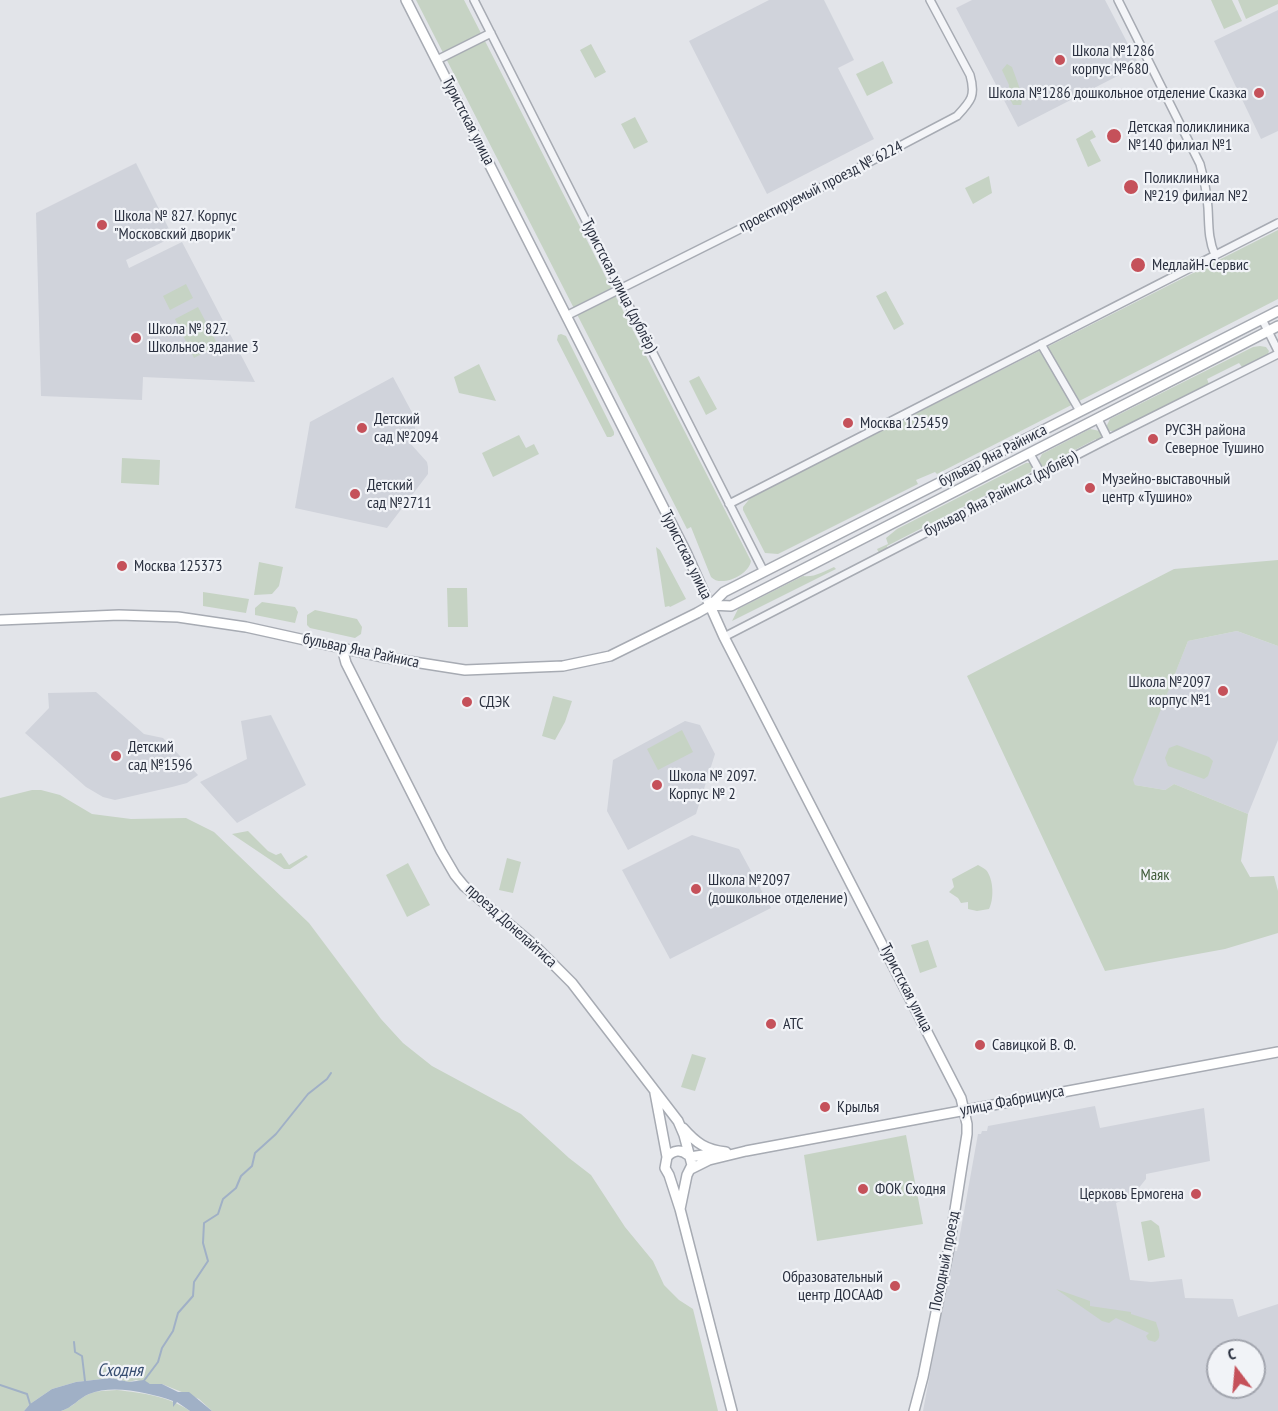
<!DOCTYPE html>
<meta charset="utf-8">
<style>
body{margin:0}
#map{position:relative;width:1278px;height:1411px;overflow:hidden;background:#e2e4e9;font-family:"PT Sans Narrow",sans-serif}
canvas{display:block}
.north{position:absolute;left:1206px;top:1339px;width:60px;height:60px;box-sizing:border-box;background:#f1f3f7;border:2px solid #a2a5ae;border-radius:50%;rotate:344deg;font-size:16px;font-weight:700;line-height:24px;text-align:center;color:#2b3140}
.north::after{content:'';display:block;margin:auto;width:21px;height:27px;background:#c5515a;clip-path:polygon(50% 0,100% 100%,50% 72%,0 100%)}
</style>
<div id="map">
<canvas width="1278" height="1411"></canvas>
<div class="north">С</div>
</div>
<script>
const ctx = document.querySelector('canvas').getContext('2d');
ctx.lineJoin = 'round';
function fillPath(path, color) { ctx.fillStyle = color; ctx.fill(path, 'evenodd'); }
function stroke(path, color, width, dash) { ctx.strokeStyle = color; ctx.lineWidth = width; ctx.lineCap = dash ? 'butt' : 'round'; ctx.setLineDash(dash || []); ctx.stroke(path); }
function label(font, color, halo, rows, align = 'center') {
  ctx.font = font + ' "PT Sans Narrow",sans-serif'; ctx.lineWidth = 4.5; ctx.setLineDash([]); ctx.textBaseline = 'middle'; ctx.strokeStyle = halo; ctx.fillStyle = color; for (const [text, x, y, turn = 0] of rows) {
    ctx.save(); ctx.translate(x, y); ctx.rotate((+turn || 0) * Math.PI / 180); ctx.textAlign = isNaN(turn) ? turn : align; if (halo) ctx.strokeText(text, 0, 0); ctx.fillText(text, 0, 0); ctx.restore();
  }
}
const built = new Path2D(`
 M769,0H824L854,60L838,68L874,139L767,194L689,41Z
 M972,0H1105L1139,65L1018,127L956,8Z
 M1278,10V131L1261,139L1214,41Z
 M136,163L173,237L126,260L129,268L182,242L255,382L143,377L142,400L41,396L36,213Z
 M393,377L415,418V431L409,442L427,462L428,467V474L387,528L295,508L310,422Z
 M1237,631L1278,646V740L1248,814L1174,784L1165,790L1135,785L1132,780L1188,641Z
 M96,692L144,734L163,738L198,775L187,783L172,787L115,800L103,797L86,787L25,733L49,708L48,693Z
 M271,715L306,785L237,823L200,782L247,759L241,721Z
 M685,721L700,725L715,754L696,814L628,850L607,811L613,760Z
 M692,835L739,849L771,908L670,959L622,870Z
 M1095,1106L1100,1128L1204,1108L1210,1161L1146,1174V1179L1133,1195L1116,1203L1130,1280L1151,1282L1182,1279L1185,1298L1233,1299L1238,1317L1278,1304V1411H923L953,1251H957L978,1134H981L982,1131H987L988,1126ZM1218,1351H1254V1387H1218Z`);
const green = new Path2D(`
 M416,0H464L751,561C749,575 721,588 711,577L691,527L687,529Z
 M1211,0H1232L1242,21L1224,29Z
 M1238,0H1278V4L1246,19Z
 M591,44L606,72L595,78L580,50Z
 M883,61L893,83L867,96L856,74Z
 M1007,64L1012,67C1015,76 1025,98 1021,105H1013L1008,95L1009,85L1002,70Z
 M635,117L648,142L634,149L621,124Z
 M1092,130L1096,137L1090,140L1101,161L1088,167L1076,139Z
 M989,176L992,193L973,204L965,188Z
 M1278,230V299L937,474L935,472L916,480L918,484L778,554L765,553L743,510V507L751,497Z
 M186,284L193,298L170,310L163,296Z
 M886,291L904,324L894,330L876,296Z
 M198,307L218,345L194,358L175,319Z
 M561,334L566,336L614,432V435L611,437H607L557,340L558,335Z
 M1260,346L1266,347L1269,351L1268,354L1242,367L1239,363L1207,379L1209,384L1117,431H1108L1106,427L1110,419L1253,347Z
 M479,364L496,401L459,393L454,377Z
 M699,376L717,409L706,415L689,381Z
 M1090,429L1100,431L1102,438L1098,442L1096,439L1048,464L1049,467L1045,468L1040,466L1039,460L1042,454Z
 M519,435L526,448L534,444L539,454L493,477L482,453Z
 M122,458L160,460L159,485L121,483Z
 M1026,463H1032L1036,470L1035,474L1033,471L887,546L888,549L879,553L877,549L888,544L886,538L897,529Z
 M656,547L660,550L686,599L670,607L669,606L665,607Z
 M1278,560V646L1237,631L1188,641L1133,780L1135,785L1165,790L1174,784L1248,814L1241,861L1250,877L1274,876L1278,891V933L1225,949L1105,971L967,676L1174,569Z
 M259,562L283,567L279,586L272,594L254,595Z
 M834,567L836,569L732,621L738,609L803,576C813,578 825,571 834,567Z
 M447,588H467L468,627H448Z
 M203,592L249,599L246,613L203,606Z
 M262,602L295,607L298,612L295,623L255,615V608Z
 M315,610L357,619L362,627L361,634L355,638L310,628L307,625V615Z
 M553,696L572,701L565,722L555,740L542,736Z
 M682,730L693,752L658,770L647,749Z
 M1177,745L1209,757L1213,761L1208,776L1204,779L1168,766L1165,758L1169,748Z
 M32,790H41L60,795L92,814L131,819L186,818L214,832L309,923L381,1019L403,1043L432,1066L521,1114L569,1158L591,1175L625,1227L653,1261L664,1285L679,1300L693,1309L718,1411H212L199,1399L162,1384H150L136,1380L129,1382L111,1378L76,1382L52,1389L30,1404L24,1411H0V798Z
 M248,831L268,851L276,855L281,853L289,865L306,855L308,857L290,869H284L232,834Z
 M507,858L521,862L513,893L499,890Z
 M408,863L430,905L407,917L386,875Z
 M978,865C981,867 984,868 986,870C994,879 994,900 989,909L977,911L968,909V902L961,903L958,898L949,892L954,887L952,879Z
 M928,940L937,967L920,973L911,945Z
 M692,1054L706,1058L695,1091L681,1087Z
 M906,1135L923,1224L817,1241L804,1155Z
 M1151,1220L1159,1226L1165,1257L1148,1261L1141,1222Z
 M1056,1289L1090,1301V1306L1131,1312V1314L1156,1322C1158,1330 1163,1337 1155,1342L1148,1340L1146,1336L1149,1333L1116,1318L1109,1323L1102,1321Z
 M117,1390C143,1393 168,1396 190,1411H61C72,1408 78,1399 87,1395C96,1390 107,1391 117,1390Z`);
const water = new Path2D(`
 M111,1378L129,1382L144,1380L150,1384H162L178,1392H189L212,1411H190L177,1402L173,1407V1401C150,1393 113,1384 89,1394C79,1398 72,1408 61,1411H24L30,1404L52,1389L76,1382Z`);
const stream = new Path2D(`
 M74,1342L75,1352L82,1356L85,1381
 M143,1382L158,1362L162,1348L173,1331L178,1313L193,1296L194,1282L208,1261L203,1243L204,1223L218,1214L223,1199L236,1188L241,1176L252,1166L255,1153L276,1134L308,1094L327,1079L331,1073
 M0,1385L27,1394L30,1404`);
const street = new Path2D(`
 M474,0L764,572
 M1118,0L1200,164C1204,179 1207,193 1208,208C1209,225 1208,239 1215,255
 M437,60L491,33
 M566,316L776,211L957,116C971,101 976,96 970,75L930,0
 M1262,319L1278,351
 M1041,344L1080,411
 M1098,419L1108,439
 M1030,454L1041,474
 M729,504L1278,223
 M724,637L1108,439L1278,354`);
const secondary = new Path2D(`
 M406,0L686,552L724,637L961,1098L967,1124V1134L949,1248L923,1377L914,1411
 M711,605L731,606L1278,326
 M0,620L119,615L178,617L246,627L382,657L465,670L563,666L610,656L697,613L711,605L724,592L1278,311
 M342,648L346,663L441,851L455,875L464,886L534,945L572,983L678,1121L684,1135L692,1165L687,1175L680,1209
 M655,1093L667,1157L665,1168L669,1175L680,1209L732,1411
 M683,1128C696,1143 706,1150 726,1152
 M667,1157C673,1150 681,1149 688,1155
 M690,1157L716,1153
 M691,1169L709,1160L746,1151L1278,1052`);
const markers = [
 [1060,60,6,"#c5515a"],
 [1259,93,6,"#c5515a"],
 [1114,136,8,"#c5515a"],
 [1131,187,8,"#c5515a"],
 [102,225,6,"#c5515a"],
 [1138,265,8,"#c5515a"],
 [136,338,6,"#c5515a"],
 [848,423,6,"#c5515a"],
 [362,428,6,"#c5515a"],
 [1153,439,6,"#c5515a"],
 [1090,488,6,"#c5515a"],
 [355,494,6,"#c5515a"],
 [122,566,6,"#c5515a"],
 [1223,691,6,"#c5515a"],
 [467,702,6,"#c5515a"],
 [116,756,6,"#c5515a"],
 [657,785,6,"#c5515a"],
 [696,889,6,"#c5515a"],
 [771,1024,6,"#c5515a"],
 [980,1045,6,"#c5515a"],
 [825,1107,6,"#c5515a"],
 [863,1189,6,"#c5515a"],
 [1196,1194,6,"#c5515a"],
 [895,1286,6,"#c5515a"]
];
const poiNames = [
 ["Школа №1286",1072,51],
 ["корпус №680",1072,69],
 ["Школа №1286 дошкольное отделение Сказка",1247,93,"right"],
 ["Детская поликлиника",1128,127],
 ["№140 филиал №1",1128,145],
 ["Поликлиника",1144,178],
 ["№219 филиал №2",1144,196],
 ["Школа № 827. Корпус",114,216],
 ["\"Московский дворик\"",114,234],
 ["МедлайН-Сервис",1152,265],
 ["Школа № 827.",148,329],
 ["Школьное здание 3",148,347],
 ["Детский",374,419],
 ["сад №2094",374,437],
 ["Москва 125459",860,423],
 ["РУСЗН района",1165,430],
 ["Северное Тушино",1165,448],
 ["Музейно-выставочный",1102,479],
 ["центр «Тушино»",1102,497],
 ["Детский",367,485],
 ["сад №2711",367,503],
 ["Москва 125373",134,566],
 ["Школа №2097",1211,682,"right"],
 ["корпус №1",1211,700,"right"],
 ["СДЭК",479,702],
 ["Детский",128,747],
 ["сад №1596",128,765],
 ["Школа № 2097.",669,776],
 ["Корпус № 2",669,794],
 ["Школа №2097",708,880],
 ["(дошкольное отделение)",708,898],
 ["АТС",783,1024],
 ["Савицкой В. Ф.",992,1045],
 ["Крылья",837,1107],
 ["ФОК Сходня",875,1189],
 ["Церковь Ермогена",1184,1194,"right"],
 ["Образовательный",883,1277,"right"],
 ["центр ДОСААФ",883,1295,"right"]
];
const streetNames = [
 ["Туристская улица",468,121,63],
 ["проектируемый проезд № 6224",821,187,-27],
 ["Туристская улица (дублёр)",619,286,63],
 ["бульвар Яна Райниса",993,456,-27],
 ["бульвар Яна Райниса (дублёр)",1001,494,-27],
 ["Туристская улица",686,555,64],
 ["бульвар Яна Райниса",361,651,12],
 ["проезд Донелайтиса",511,926,42],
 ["Туристская улица",906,988,63],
 ["улица Фабрициуса",1012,1101,-11],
 ["Походный проезд",945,1261,-79]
];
const parkNames = [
 ["Маяк",1155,875]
];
const waterNames = [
 ["Сходня",120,1371]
];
fillPath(built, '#d0d3db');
fillPath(green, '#c6d3c4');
fillPath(water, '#a0b0c6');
stroke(stream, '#a0b0c6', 2);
stroke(street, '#a7abb3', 10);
stroke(secondary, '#a7abb3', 12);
stroke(street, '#f4f5f8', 7);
stroke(secondary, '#fff', 9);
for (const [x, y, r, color] of markers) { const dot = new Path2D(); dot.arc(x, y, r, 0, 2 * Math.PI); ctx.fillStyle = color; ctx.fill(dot); stroke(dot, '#f1f3f7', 2); }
label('16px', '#2b3140', '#f1f3f7', poiNames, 'left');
label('16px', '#2b3140', '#f1f3f7', streetNames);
label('16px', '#3e5b39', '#f1f3f7', parkNames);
label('italic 18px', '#384e71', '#f1f3f7', waterNames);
</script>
